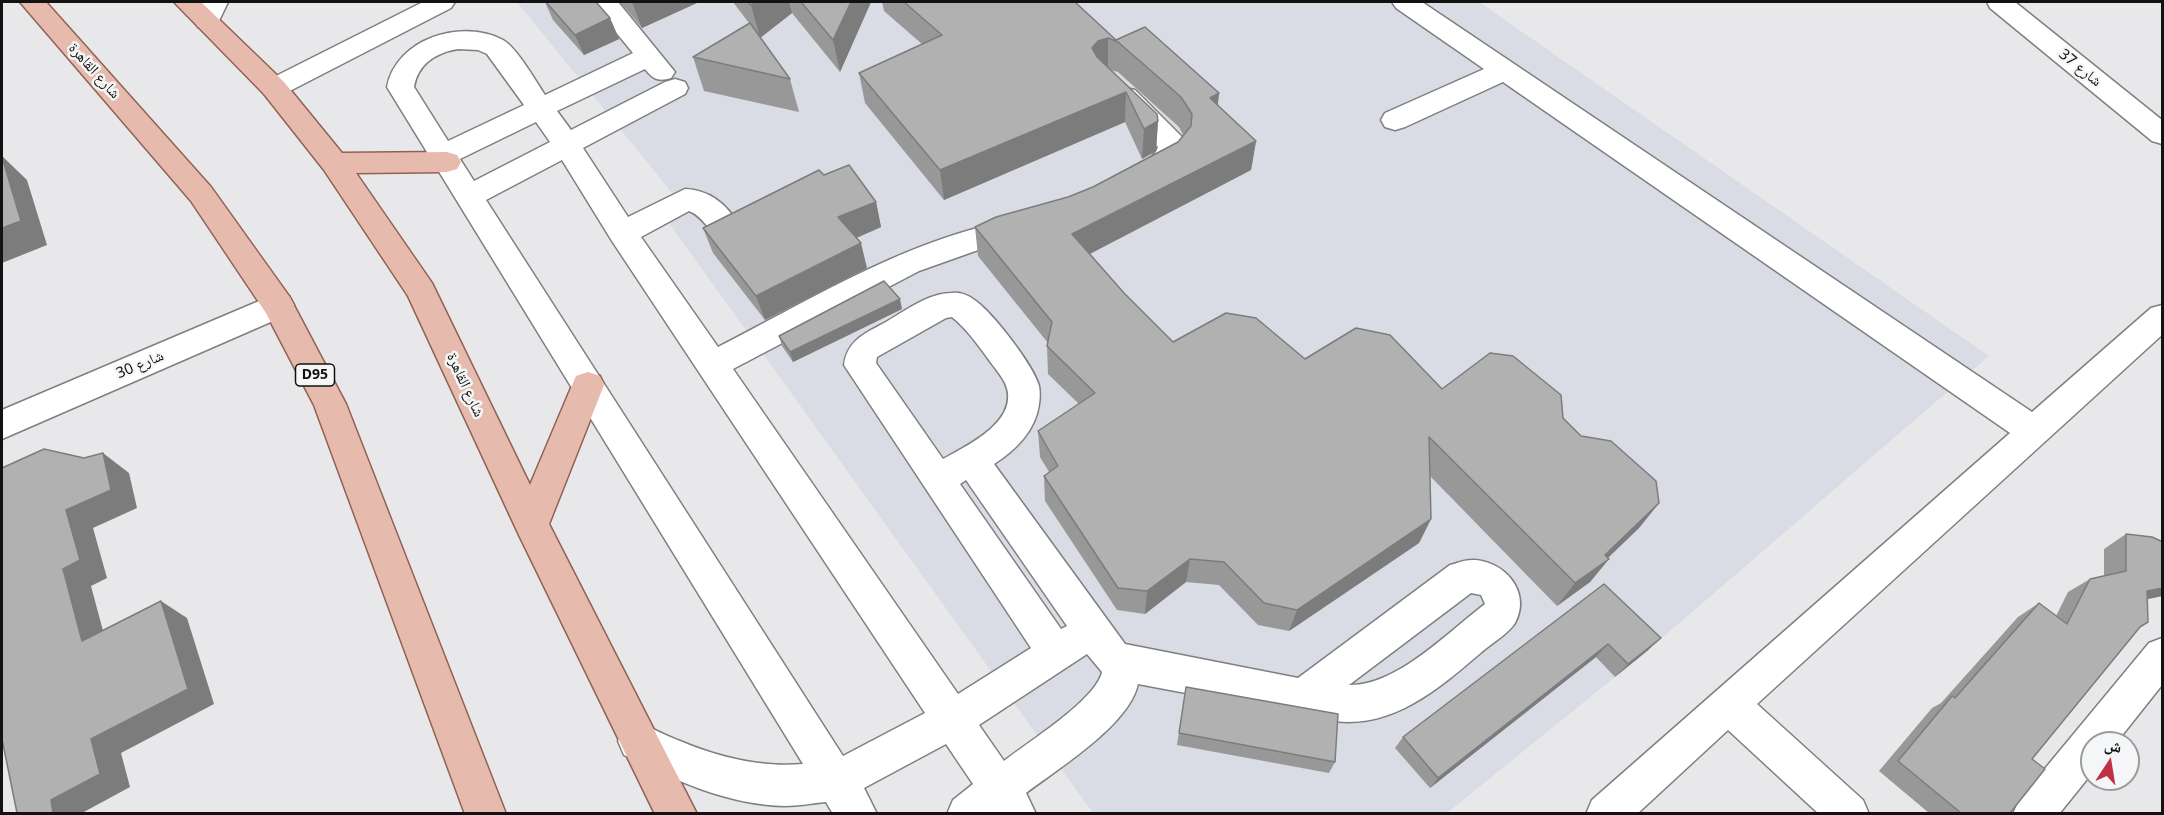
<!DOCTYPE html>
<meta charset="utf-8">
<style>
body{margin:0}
#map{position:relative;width:2164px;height:815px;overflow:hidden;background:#e8e8ea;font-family:"Noto Sans","Noto Naskh Arabic",sans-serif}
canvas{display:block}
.frame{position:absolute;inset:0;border:3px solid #121212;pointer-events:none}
.north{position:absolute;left:2080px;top:731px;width:60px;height:60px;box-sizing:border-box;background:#f5f6f7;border:2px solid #9a9b9b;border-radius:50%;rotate:12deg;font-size:16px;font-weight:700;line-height:24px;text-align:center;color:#121212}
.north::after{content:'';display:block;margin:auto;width:21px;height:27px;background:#c13045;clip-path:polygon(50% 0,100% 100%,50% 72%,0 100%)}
</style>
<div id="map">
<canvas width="2164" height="815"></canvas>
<div class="frame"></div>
<div class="north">ش</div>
</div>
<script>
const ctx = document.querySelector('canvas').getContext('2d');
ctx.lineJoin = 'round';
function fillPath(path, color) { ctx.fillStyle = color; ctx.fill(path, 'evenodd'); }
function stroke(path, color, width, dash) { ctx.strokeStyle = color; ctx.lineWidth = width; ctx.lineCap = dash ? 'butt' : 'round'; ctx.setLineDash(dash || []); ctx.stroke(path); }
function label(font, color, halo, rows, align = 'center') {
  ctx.font = font + ' "Noto Sans","Noto Naskh Arabic",sans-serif'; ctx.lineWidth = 5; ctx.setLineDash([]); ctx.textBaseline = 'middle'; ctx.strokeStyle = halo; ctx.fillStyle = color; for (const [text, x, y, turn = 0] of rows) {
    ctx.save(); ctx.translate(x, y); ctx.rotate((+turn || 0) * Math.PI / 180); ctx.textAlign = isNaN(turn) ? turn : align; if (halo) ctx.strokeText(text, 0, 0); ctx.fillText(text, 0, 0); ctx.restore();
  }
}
const built = new Path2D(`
 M517,2H1479L1989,356L1647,651L1447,813H1093L661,212L673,194Z`);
const minor = new Path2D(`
 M203,2H228L216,27L207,29L198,27L194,21Z
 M423,2H455L451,8L284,94L274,97L264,94L261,88L264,82Z
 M594,2H618L675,72L671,78C658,82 653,79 645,69L557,111L571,130L665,82L675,79L685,82L688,88L685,94L583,148L628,217L685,189C710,190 728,205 740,227L735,235C708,243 710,219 689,211L641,237L718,347C804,303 890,250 985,226C1000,222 1014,216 1029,220L1034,228L1029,236L978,250L919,271L733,369L958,694L1031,648L844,365C847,340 866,333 886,322C905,311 928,293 952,293C959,292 968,295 973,299C991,310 1034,366 1039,386C1040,392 1040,398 1039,404C1036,430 1015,451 994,464L1125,644L1298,678L1450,565C1458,563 1464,560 1472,560C1504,560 1532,592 1515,623C1509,633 1494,642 1484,650C1442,686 1394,729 1335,721L1138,684C1129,725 1059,768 1026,793L1036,814H947L953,800L973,784L946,744L864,788L877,814H833L826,802C813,803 799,806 785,806C729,805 673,780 624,755L618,741L624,727L638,722C652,728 666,736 680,741C717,757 763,768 803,764L387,87C396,39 461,18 503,40C517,48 535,80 545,95L633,53L597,9ZM458,49L478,50L487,54L524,105L448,141L414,87C418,64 435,53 458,49ZM536,122L550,142L474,181L460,159ZM562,160L612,241L925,713L843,756L486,200ZM952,317C967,329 978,345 989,360C994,367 1001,375 1005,383C1022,420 967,446 943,459L876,363L877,357L946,318ZM966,480L1067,626L1061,629L960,484ZM1471,593L1481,595L1485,604C1448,632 1397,686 1349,685ZM1087,654L1102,672C1096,700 1028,742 1004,761L979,725Z
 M1392,2H1422L2032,412L2151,308L2162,305V335L1757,704L1863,800L1869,814H1819L1728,730L1637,814H1586L1592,800L2010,433L1503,82L1405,127L1395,130L1385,127L1381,120L1385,113L1484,69L1396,8Z
 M1987,2H2015L2162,120V144L2152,141L1990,8Z
 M1125,88L1135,90L1183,138L1187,145C1182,168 1164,178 1143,184L1133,181L1129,174C1136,162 1154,161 1158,147L1111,97L1115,90Z
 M278,293L289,296L294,305L289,314L2,439V410Z
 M2162,638V685L2116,743H2092V773L2059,814H2013L2019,800L2149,643Z`);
const major = new Path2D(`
 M20,2H46L211,187L289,296L346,404L506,814H465L314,405L266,313L191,201Z
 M174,2H201L284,82L342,153L447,152L457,155L461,162L457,169L447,172L356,173L432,283L530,485L576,376L588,372L600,376L604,385L549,524L697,814H655L519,535L408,296L324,170L264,94Z`);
const wall = new Path2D(`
 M545,2H596L610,18L619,39L584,55L553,20Z
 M620,2H699L642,28Z
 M733,2H871L840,72L792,13L760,38L790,79L799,112L704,91L693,57L749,23Z
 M882,2H1075L1116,40L1219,93L1218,105L1256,141L1251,170L1090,254L1124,293L1173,342L1305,359L1442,389L1563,418L1581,436L1659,503L1639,528L1608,558L1609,559L1590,582L1557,606L1430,476L1431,519L1419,543L1289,631L1258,625L1219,585L1186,582L1145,614L1117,610L1045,501L1044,476L1049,472L1040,457L1038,431L1079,404L1048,374L1047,346L1048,343L978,256L975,227L1068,197L1093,187L1178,142L1183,135L1179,127L1118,72L1110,70L1158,121L1156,151L1142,159L1125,122L944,200L865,103L859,73L922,44L884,11Z
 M824,175L876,202L881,227L856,238L867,268L765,320L713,253L703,228Z
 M902,309L793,362L782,346L779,336Z
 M2126,534L2148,599L2140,627L2032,759L2010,813H1929L1879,771L1932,708L1941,703L2018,617L2039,603L2056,616L2068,592L2090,579L2104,576V549Z
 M1604,584L1661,638L1647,651L1615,677L1596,657L1430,788L1395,748L1403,737Z
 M1186,687L1335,762L1329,773L1177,745Z`);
const shadedWall = new Path2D(`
 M632,2H699L642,28Z
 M756,2H789L792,13L760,38L751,5Z
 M851,2H871L840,72L833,40Z
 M610,18L619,39L584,55L575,35Z
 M1108,38V69L1097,72L1092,48L1098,41Z
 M1126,92L1125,122L944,200L940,170Z
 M1219,93L1215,123L1210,98Z
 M1158,121L1156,151L1142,159L1144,129Z
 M1256,141L1251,170L1072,263V234Z
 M2,156L27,180L47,245L2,263Z
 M876,202L881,227L845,243L838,217Z
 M861,243L867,268L765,320L756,296Z
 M900,299L902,309L793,362L790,352Z
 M103,453L129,473L137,508L93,528L107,578L91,586L110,657L82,641L63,569L66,510Z
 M1659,503L1639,528L1599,566L1609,559L1590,582L1557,606L1575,583Z
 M1431,519L1419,543L1289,631L1297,610Z
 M1190,559L1186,582L1145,614L1147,591Z
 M2163,588V596L2124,604L2147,591Z
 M161,601L187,618L214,704L121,753L130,787L82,813H53L51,800L91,739Z
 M1661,638L1647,651L1615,677L1628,664Z
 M1608,644L1596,657L1430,788L1438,778Z`);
const building = new Path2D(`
 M546,2H596L610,18L575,35Z
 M748,2H756L751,5Z
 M801,2H851L833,40Z
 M904,2H1075L1116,40L1145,27L1219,93L1210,98L1256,141L1072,234L1124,293L1173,342L1226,313L1256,318L1305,359L1356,328L1390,335L1442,389L1490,353L1513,356L1561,395L1563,418L1581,436L1611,441L1656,481L1659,503L1605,555L1609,559L1575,583L1429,437L1431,519L1297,610L1264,603L1224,562L1190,559L1147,591L1118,588L1044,476L1058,466L1038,431L1095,393L1047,346L1052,322L975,227L996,217L1068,197L1093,187L1178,142L1191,126L1192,114L1181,97L1118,42L1108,38L1098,41L1092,48L1097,57L1157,114L1158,121L1144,129L1126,92L940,170L859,73L942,35Z
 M750,23L790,79L693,57Z
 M2,157L21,221L2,228Z
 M849,165L876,202L838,217L861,243L756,296L703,228L819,170L824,175Z
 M884,281L900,299L790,352L779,336Z
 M44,449L84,458L103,453L111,490L66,510L80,560L63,569L82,641L161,601L188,689L91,739L100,774L51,800L53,813H17L2,739V468Z
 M2126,534L2152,537L2163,542V588L2147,591L2148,622L2140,627L2032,759L2045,769L2010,813H1961L1898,761L1952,696L1955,698L2039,603L2067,624L2090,579L2126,571Z
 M1604,584L1661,638L1628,664L1608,644L1438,778L1403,737Z
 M1186,687L1338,714L1335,762L1179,733Z`);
const shields = [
 [315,375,39]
];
const shieldNames = [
 ["D95",315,375]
];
const streetNames = [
 ["شارع 37",2080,68,39],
 ["شارع القاهرة",94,71,48],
 ["شارع 30",140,365,-23],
 ["شارع القاهرة",465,385,65]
];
fillPath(built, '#d9dce4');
stroke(minor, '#7f7f80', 3);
stroke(major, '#916253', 3);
fillPath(minor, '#fff');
fillPath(major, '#e6bbad');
fillPath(wall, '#999899');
fillPath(shadedWall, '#7d7c7d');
fillPath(building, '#b2b1b2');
stroke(building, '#7d7c7d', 1.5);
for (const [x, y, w] of shields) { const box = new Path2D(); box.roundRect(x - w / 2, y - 11, w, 22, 4.5); ctx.fillStyle = '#f5f6f7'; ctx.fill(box); stroke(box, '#121212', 1.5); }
label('bold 14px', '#121212', null, shieldNames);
label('15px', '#121212', '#f5f6f7', streetNames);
</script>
